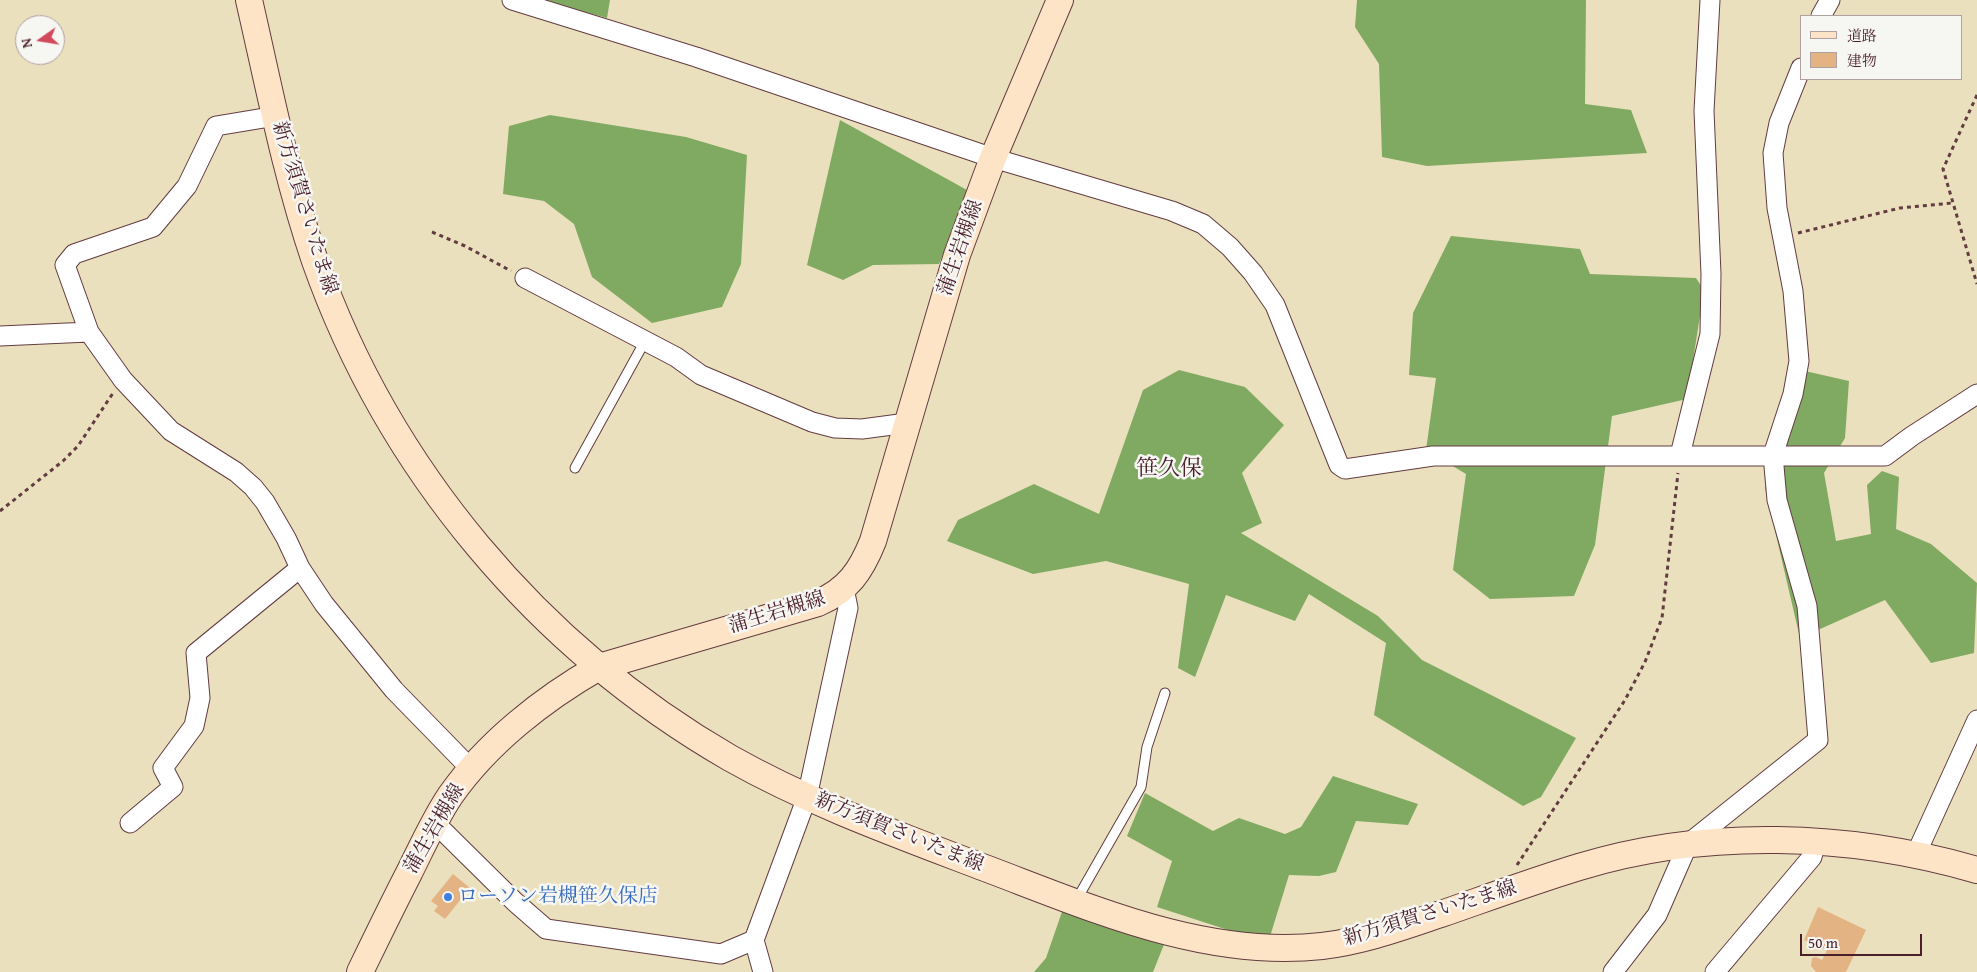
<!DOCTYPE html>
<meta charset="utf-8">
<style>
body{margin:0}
#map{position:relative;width:1977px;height:972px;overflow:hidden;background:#ebe0bd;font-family:"Gentium Book Plus","Noto Serif JP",serif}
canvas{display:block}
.legend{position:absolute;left:1800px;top:15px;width:162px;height:65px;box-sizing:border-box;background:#f6f6f2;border:1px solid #b1a0a2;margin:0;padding:6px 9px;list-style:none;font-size:15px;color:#4a1f2b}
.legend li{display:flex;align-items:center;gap:10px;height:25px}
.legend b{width:25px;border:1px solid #b1a0a2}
.north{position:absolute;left:15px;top:15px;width:50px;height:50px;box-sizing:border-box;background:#f6f6f2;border:1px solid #b1a0a2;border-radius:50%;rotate:257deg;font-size:14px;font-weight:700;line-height:20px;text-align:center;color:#4a1f2b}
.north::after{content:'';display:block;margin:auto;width:18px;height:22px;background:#d1495b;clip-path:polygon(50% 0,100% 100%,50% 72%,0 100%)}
.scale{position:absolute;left:1800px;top:934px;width:122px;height:22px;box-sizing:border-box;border:2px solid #4a1f2b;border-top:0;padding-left:6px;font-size:15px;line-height:18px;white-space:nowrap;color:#4a1f2b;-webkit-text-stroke:4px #f6f6f2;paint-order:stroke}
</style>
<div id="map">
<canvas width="1977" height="972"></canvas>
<ul class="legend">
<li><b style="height:6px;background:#fee4c6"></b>道路</li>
<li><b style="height:14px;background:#e3b383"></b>建物</li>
</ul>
<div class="north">N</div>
<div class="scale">50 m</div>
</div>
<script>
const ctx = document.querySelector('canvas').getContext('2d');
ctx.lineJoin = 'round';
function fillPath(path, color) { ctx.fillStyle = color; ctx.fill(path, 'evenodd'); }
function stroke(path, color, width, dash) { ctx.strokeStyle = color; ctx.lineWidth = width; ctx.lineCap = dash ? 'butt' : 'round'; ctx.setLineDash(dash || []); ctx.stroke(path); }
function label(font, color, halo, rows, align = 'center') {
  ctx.font = font + ' "Gentium Book Plus","Noto Serif JP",serif'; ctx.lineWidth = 5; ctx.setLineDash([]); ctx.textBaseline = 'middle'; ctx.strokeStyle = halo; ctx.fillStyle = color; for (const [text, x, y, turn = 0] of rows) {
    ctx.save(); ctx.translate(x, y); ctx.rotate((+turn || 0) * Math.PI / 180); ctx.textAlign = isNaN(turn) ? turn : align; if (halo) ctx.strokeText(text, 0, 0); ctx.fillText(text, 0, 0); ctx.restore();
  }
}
const forest = new Path2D(`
 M541,0H610L607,18Z
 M1357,0H1586L1585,104L1631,110L1647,153L1427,166L1382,157L1379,64L1355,27Z
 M550,115L686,137L747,155L741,264L722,307L652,323L592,277L574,224L544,201L503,194L509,126Z
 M840,120L967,190L939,264L873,265L843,280L807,265Z
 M1451,236L1580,249L1590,274L1696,278L1704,290L1687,399L1612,416L1595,545L1574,596L1490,599L1453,570L1466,474L1426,450L1436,378L1409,375L1413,313Z
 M1179,370L1245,387L1284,425L1242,473L1262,523L1241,533L1378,616L1422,660L1576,738L1541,797L1523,806L1374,715L1386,643L1309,594L1295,621L1226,595L1195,677L1178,668L1189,584L1106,561L1033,574L947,541L958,520L1034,484L1099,514L1143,390Z
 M1805,371L1849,381L1845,438L1824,473L1836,541L1871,534L1867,485L1882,471L1899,477L1896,529L1931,544L1977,583L1974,653L1931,663L1885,600L1800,638L1765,488L1788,440Z
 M1333,776L1418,804L1408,825L1356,821L1336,872L1319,876L1289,875L1268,943L1157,907L1172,861L1127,836L1145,793L1213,831L1239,818L1285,834L1301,827Z
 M1065,903L1165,942L1153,972H1034L1046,958Z`);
const building = new Path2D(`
 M453,874L470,888L445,919L434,911L438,906L431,901Z
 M1818,907L1866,930L1846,972H1816L1811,966L1812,958L1816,957L1822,960L1827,950L1804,940Z`);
const path = new Path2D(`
 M1977,95L1943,169L1977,284
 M432,232L465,246L511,271
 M1798,233L1900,208L1952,203
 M0,511L63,461L78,446L113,393
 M1517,865L1625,700L1645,662L1662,618L1678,473`);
const lane = new Path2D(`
 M575,468L645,341
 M1077,899L1141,787L1147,747L1165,693`);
const street = new Path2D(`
 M512,0L696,57L993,158L1172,211L1203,224L1230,247L1253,273L1275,305L1339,465L1345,469L1433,456H1885L1912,436L1977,394
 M1821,16L1830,0
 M276,116L216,126L187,186L153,227L74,254L65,265L89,332L123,380L171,431L236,472L253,487L265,502L286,538L300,568L324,604L394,690L471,769
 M525,278L676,357L701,375L812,422L835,428L862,429L907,423
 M0,336L89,332
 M1680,455L1710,334L1711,274L1704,111L1710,0
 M434,822L515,902L546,929L721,954L754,940
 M130,823L173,787L163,768L194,726L200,698L196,653L300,568
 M1916,854L1977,720
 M763,972L754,940L807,797L848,608L844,588
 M1613,972L1657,915L1688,844L1818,740L1807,606L1777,500L1773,455L1793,394L1799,361L1793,291L1777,208L1773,153L1779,123L1801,68
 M1715,972L1812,857L1816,841`);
const secondary = new Path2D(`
 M249,0C269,87 286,176 315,261C389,470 538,647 730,758C808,802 893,833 977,865C1087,906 1202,959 1322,946C1364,941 1402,927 1441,914C1487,898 1533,881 1579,867C1706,828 1850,833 1977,870
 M360,972C376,939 392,906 409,873C422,847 434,820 450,796C487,743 543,699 599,667L818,603C848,590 861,571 873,541L957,255L993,158L1060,0`);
const markers = [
 [448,897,5,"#3f7fe0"]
];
const streetNames = [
 ["新方須賀さいたま線",304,208,73],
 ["蒲生岩槻線",961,248,-71],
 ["蒲生岩槻線",777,613,-17],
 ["蒲生岩槻線",435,829,-60],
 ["新方須賀さいたま線",899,833,22],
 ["新方須賀さいたま線",1430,914,-17]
];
const shopNames = [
 ["ローソン岩槻笹久保店",458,897]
];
const quarterNames = [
 ["笹久保",1169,469]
];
fillPath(forest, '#80aa62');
fillPath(building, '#e3b383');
stroke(lane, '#623c41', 11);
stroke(street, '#623c41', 21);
stroke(secondary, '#623c41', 28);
stroke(path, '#623c41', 3, [4, 4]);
stroke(lane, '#fff', 9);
stroke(street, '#fff', 19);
stroke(secondary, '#fee4c6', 26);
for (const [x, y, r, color] of markers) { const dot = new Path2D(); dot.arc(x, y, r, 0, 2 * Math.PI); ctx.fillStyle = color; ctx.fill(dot); stroke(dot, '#f6f6f2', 2); }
label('20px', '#4a1f2b', '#f6f6f2', streetNames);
label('20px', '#366cbe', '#f6f6f2', shopNames, 'left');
label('22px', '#4a1f2b', '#f6f6f2', quarterNames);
</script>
